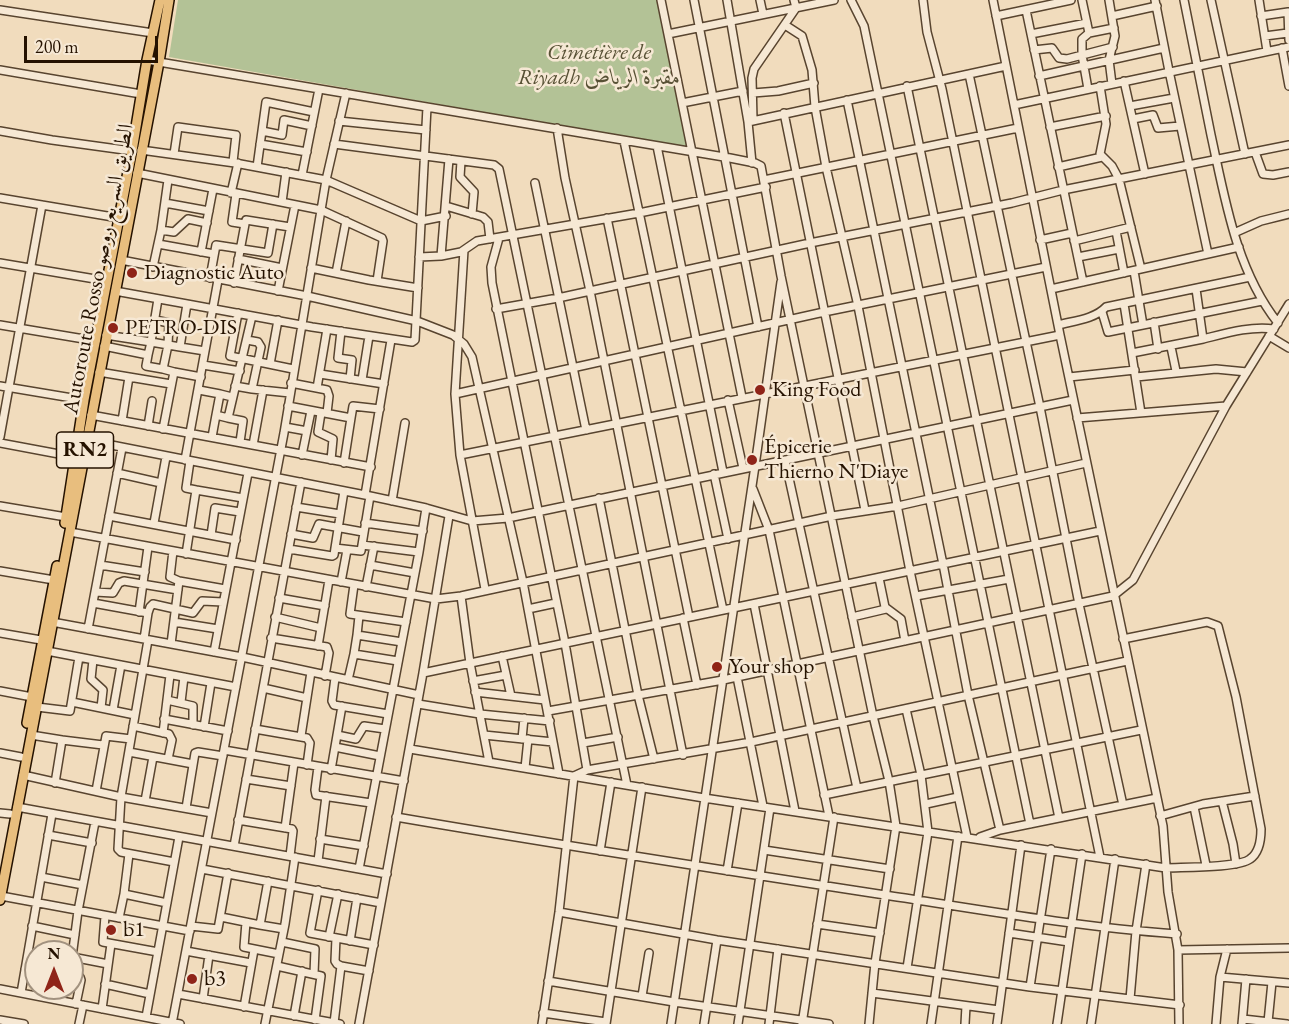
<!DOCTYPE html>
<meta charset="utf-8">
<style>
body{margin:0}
#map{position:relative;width:1289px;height:1024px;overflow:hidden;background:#f1dcbd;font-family:"EB Garamond",serif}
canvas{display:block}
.north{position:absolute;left:24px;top:940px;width:60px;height:60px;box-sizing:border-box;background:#f6e8d4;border:2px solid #a2927f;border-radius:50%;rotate:0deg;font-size:16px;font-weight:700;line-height:24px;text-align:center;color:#251200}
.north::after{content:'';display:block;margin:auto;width:21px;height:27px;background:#8f2418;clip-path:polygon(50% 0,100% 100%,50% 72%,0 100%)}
.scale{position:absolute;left:24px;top:36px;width:134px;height:27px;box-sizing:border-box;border:3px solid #251200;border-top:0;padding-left:8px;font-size:18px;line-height:21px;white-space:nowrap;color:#251200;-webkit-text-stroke:4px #f6e8d4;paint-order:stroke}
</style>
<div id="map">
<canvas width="1289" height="1024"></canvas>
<div class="north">N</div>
<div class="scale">200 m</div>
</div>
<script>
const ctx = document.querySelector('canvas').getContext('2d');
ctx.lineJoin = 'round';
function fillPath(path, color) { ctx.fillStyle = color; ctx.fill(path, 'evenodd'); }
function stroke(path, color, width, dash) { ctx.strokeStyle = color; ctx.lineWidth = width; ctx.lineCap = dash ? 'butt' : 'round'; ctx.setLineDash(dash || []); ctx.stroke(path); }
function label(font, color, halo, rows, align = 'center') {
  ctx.font = font + ' "EB Garamond",Amiri,serif'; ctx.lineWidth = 5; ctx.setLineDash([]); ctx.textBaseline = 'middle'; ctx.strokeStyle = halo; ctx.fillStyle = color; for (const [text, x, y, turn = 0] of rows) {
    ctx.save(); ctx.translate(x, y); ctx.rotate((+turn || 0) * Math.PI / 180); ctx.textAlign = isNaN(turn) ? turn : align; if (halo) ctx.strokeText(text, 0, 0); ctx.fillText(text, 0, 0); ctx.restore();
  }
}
const green = new Path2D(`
 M178,0H659L688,148L169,57Z`);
const minor = new Path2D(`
 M661,0L742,397
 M694,0L758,327
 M727,0L748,122L752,163
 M760,0L763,14
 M851,0L864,26L1030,824
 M923,0L927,32L942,89L1100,857
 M993,0L1060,335L1163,826L1168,892L1178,950L1179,1024
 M1082,0L1089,33
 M1109,0L1115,36L1109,60L1112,84
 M1155,0L1169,71L1208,254
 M1184,0C1193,45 1202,90 1211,135C1225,199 1236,270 1278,323
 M1211,0L1245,154
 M1259,0L1267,51
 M0,10L153,33
 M1026,10L1083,282
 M996,16L1071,0
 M1112,16L1157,6
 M1261,16L1288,12L1289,40
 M785,25L802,36L812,70L815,107L826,167L858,306L910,571L967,837
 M668,34L834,0
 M1031,34L1087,23
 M1265,36L1288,33
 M1282,48L1289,86
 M1034,50L1052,48L1059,58L1067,59L1113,47
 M147,60L730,158L755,163L761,166L781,276L873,716L889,781L896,826L875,963L869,1024
 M0,70L141,94
 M969,74L1040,407L1079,604L1123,805
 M1039,76L1164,48
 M1124,81L1145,174
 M907,86L1059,818
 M1100,86L1106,124L1100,154L1112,166L1119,179L1141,269
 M1088,89L1082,55V39L1089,33L1114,28
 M753,93L778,91L814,83
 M847,100L943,564L968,695L1000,830
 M682,103L743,91
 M1014,105L1289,47
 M1130,106L1174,98
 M784,113L865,510
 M1133,119L1153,115L1158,128L1180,126
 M753,120L752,78L754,69L796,8L794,0
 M339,121L426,130
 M748,122L1006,66
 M1050,127L1106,116
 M557,128L565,178L590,291L683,755
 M0,131L52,140L132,151
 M262,131L282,135L284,120L312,126
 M624,141L723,610
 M260,144L307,152
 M334,144L494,165L499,169L627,785
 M657,146L723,472
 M141,150L235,163L326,180L421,221L446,216
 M1255,152L1263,174L1273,175L1289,172
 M174,154L178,127L236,135L233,162
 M461,161L460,177L474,192L472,214
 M257,167L266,102L314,112
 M1058,167L1102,157
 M137,173L321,210L382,238L383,241L377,281
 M302,175L319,89
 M764,180L1018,128
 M535,183L586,430
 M231,193L238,163
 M236,194L232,222L245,224L246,220L290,227
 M0,198L119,218
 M282,202L286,172
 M165,203L209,211
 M446,206L483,217L488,222L490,239
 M607,218L689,617
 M161,230L168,180
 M1116,231L1124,273
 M1234,233L1261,221L1289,214
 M499,238L491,267L492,283L565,643L587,770
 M1040,240L1072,233
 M1074,241L1131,227
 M158,244L214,254
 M464,250L455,394L460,455L1060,335
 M201,252L213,189
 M441,256L449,159
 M419,257L441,256L461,252L477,241L639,213L766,187
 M1078,257L1119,249
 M238,259L282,268
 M121,260L307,296L417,321L453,335L464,344L472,357L523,582L559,774
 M0,263L107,281
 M153,267L161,230L174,232L188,219L207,223
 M311,268L369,280L418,288
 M1134,271L1143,325
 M336,273L346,221
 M210,278L216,245L268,253L273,224
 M234,283L245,224
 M1051,289L1239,247
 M115,291L187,304
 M278,291L295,205
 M158,299L151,342L180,347
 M1124,304L1141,413
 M496,309L558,298L810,243L1012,203L1063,190L1289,145
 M1102,312L1108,332L1262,301
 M238,313L230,356L293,369
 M155,320L169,323L168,345L163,369L174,372
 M1154,322L1158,349
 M0,325L96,341
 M1058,325C1073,321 1095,319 1106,307L1250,277
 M341,331L338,358L352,360L350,379
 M1269,336L1289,348
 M1203,339C1227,333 1249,326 1274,329
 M247,340L258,342L261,347L252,389L290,393
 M104,346L148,355L151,342L106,335
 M1171,347L1176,371
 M205,351L180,347L187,304L312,327L412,342L415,340L427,107
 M1132,353L1203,339L1196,289
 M148,355L146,366L163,369
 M270,364L278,320
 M203,365L240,371
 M99,372L171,384
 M320,374L384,384
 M1069,377L1135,370
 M1136,377L1216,369L1247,372
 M362,380L369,336
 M291,383L327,390L329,396L327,413
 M0,386L84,400
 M235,386L252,389
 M317,388L327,329
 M199,390L220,394
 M455,394L824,312L1046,267
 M728,400L743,468
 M288,406L351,418L344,463
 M321,413L318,432L333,439L331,460
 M91,415L371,467
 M216,415L220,394L232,397
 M228,418L243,421L240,442
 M351,418L353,406L380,409
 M1077,418L1226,406
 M122,421L129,377
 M148,426L152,401
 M285,427L307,431
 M163,429L174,372L201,377
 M0,437L42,205
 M212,437L216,415L228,418L252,316
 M86,440L370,496L426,508L472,521L508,518L1073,400
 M0,443L75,457
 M253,445L263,390
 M302,455L311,411
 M460,455L485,589
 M185,460L218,280
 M785,460L857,788
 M117,473L161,483
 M714,474L728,539
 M753,489L769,530L829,816
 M196,490L243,498
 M365,495L391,340
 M599,498L638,695L654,759
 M392,501L405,423
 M0,506L66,517
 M296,507L340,514
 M109,516L236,540
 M154,523L166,457
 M365,523L423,531
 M70,532L436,599L461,596L832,516L898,506L1086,463
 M291,534L313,538L319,524L363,532
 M211,535L215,508L240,512
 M362,545L419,552L426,508
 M335,548L344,491
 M289,549L332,556L334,555L335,548L361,551L370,496
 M173,551L170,577L179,581
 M186,554L196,490L186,488L190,461
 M100,565L145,572
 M370,565L415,573
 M0,571L54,580
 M879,578L885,607L901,619L905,641
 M341,582L347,550
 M354,585L350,614L406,622
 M366,587L374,546
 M95,592L113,593L119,583L124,581L178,590
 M461,596L470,663L489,762
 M916,596L1009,579
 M279,598L325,606
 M93,603L148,613L144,639
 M754,604L795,811
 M528,609L556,603
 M139,612L148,547
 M148,613L150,607L153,604L193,613L202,601L223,602
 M275,617L321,628
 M852,617L886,609
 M683,618L697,685
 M52,622L242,657L419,695
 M174,622L218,629
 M88,629L122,448
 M0,633L41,640
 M357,635L359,616
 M271,638L327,647L329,653L325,676
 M148,640L121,797L118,849L121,852L174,862
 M171,644L179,581L225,589
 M318,646L329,580
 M47,651L236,687
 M214,652L248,473
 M354,654L357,635L402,642
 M502,656L511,696
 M93,660L91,679L103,690L101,708
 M423,673L1100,531
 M737,677L763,806
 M335,678L332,701L334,705L388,714
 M348,680L354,654L398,661
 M473,681L506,675
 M263,688L307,698
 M0,691L32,697
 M475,692L545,700
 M167,700L193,706V725
 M72,702L135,715
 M181,702L184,677
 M418,704L480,714L550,721
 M37,707L70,711L79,657
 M906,709L921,775L928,832L907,968
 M113,710L121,665
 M548,711L723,680L1113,596L1133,580L1226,406L1289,304
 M164,719L228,731
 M133,726L169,734L172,740L168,759
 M204,727L211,683
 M255,729L307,738L310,743L307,765
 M163,733L170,675
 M31,735L62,740L55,783
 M337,735L356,739L364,726L385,729
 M484,735L553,742
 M301,736L311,672
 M522,739L524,718
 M62,740L103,745
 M583,743L618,737
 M335,747L380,756
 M410,749L704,798L1166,868C1183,867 1239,868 1250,859C1259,853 1261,840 1261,829L1236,697L1218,626L1207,622L1123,639
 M224,750L404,781
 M129,752L193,764
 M0,753L21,757
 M318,767L315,790L316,795L371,803
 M525,768L528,739
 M331,770L342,706
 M23,775L121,797L212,813
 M246,779L291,786
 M96,791L106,736L131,739
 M824,795L1141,730
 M145,801L153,757
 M1222,801L1233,844L1236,864
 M926,804L958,797
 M17,807L387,874
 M1194,807L1206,865
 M186,808L195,753L198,752L223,756
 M0,813L10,814
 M1160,816L1203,804L1255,796
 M396,817C559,845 722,870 885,895C982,910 1079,927 1177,934
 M238,820L292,829L293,831L290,856
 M285,828L294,763
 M48,835L92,843
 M980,837L1000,830L1157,798
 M320,839L364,846
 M234,846L301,482
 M764,850L890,869
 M600,851L611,782
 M318,861L326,796
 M202,869L381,903
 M359,869L419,552
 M727,871L738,803
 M41,877L83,885
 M268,881L260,925L284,929
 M318,890L310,933L374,945
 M124,894L129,854
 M1,896L190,931
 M559,912L717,940L1030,987L1180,1005
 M105,916L103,942L158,952
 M221,917L260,925
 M119,918L124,894L167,903
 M246,922L244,947L279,954
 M817,924L880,933
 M32,926L75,935
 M191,926L218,929L228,873
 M1009,933L1069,942
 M329,937L338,894
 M336,938L335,961L337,964L341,966
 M350,941L357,898
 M282,942L315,949L314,974
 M1178,950L1289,948
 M186,951L251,963
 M72,957L78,911L95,822
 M72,957L108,964
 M277,966L321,976L315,1020
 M25,969L36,970
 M72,975L80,977L81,980L76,1004
 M1220,977L1289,983
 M548,981L674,1002L829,1024
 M105,984L150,994
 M1030,987L1051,849
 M0,989L180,1024
 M21,993L52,814
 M872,993L999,1010
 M178,994L340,1024
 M642,996L649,953
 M203,999L209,955
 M1130,999L1136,931L1146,864
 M244,1007L254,950
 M102,1009L111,944
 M543,1013L606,1022
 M294,1016L302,971
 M146,1017L179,837
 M1243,1019L1287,1024
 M0,1020L24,1024
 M1268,1022L1272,982
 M334,1023L341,966L369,971
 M79,1024L83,1005
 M172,1024L284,433L326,180L346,93
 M265,1024L285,924L295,857
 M359,1024L423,673L449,516
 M542,1024L559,912L574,776L587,770L751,742L1127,661
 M606,1024L642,787
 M671,1024L755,466L781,282
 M704,1024L717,940
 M738,1024L770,808
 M769,1024L778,949
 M802,1024L834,817
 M931,1024L958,836
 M965,1024L966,1006
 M997,1024L1021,845
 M1057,1024L1082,854
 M1091,1024L1115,859
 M1216,1024L1220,977L1227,949
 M1242,1024L1246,979`);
const highway = new Path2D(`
 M65,523L84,400L132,151L147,60L160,0
 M27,723L57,566
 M0,900L159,62L169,0`);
const markers = [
 [132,273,6,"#8f2418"],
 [113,328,6,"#8f2418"],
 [760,390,6,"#8f2418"],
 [752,460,6,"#8f2418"],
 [717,667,6,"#8f2418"],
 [111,930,6,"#8f2418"],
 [192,979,6,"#8f2418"]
];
const shields = [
 [85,450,57]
];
const shieldNames = [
 ["RN2",85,450]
];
const parkNames = [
 ["Cimetière de",599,53],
 ["Riyadh مقبرة الرياض",599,78]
];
const streetNames = [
 ["Autoroute Rosso الطريق السريع روصو",99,269,-79]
];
const poiNames = [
 ["Diagnostic Auto",144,273],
 ["PETRO-DIS",125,328],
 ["King Food",772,390],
 ["Épicerie",764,447],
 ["Thierno N'Diaye",764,472],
 ["Your shop",729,667],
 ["b1",123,930],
 ["b3",204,979]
];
fillPath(green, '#b3c296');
stroke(minor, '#58442f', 10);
stroke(highway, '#251200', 12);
stroke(minor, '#f6e8d4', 7);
stroke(highway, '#e8be7e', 9);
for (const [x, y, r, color] of markers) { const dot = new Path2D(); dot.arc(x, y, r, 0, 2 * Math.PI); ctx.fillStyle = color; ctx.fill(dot); stroke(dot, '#f6e8d4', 2); }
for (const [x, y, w] of shields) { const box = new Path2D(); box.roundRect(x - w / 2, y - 18, w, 36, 4.5); ctx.fillStyle = '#f6e8d4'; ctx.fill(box); stroke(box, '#251200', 1.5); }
label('bold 21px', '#251200', null, shieldNames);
label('italic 22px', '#575034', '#f6e8d4', parkNames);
label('22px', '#251200', '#f6e8d4', streetNames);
label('22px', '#251200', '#f6e8d4', poiNames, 'left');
</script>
